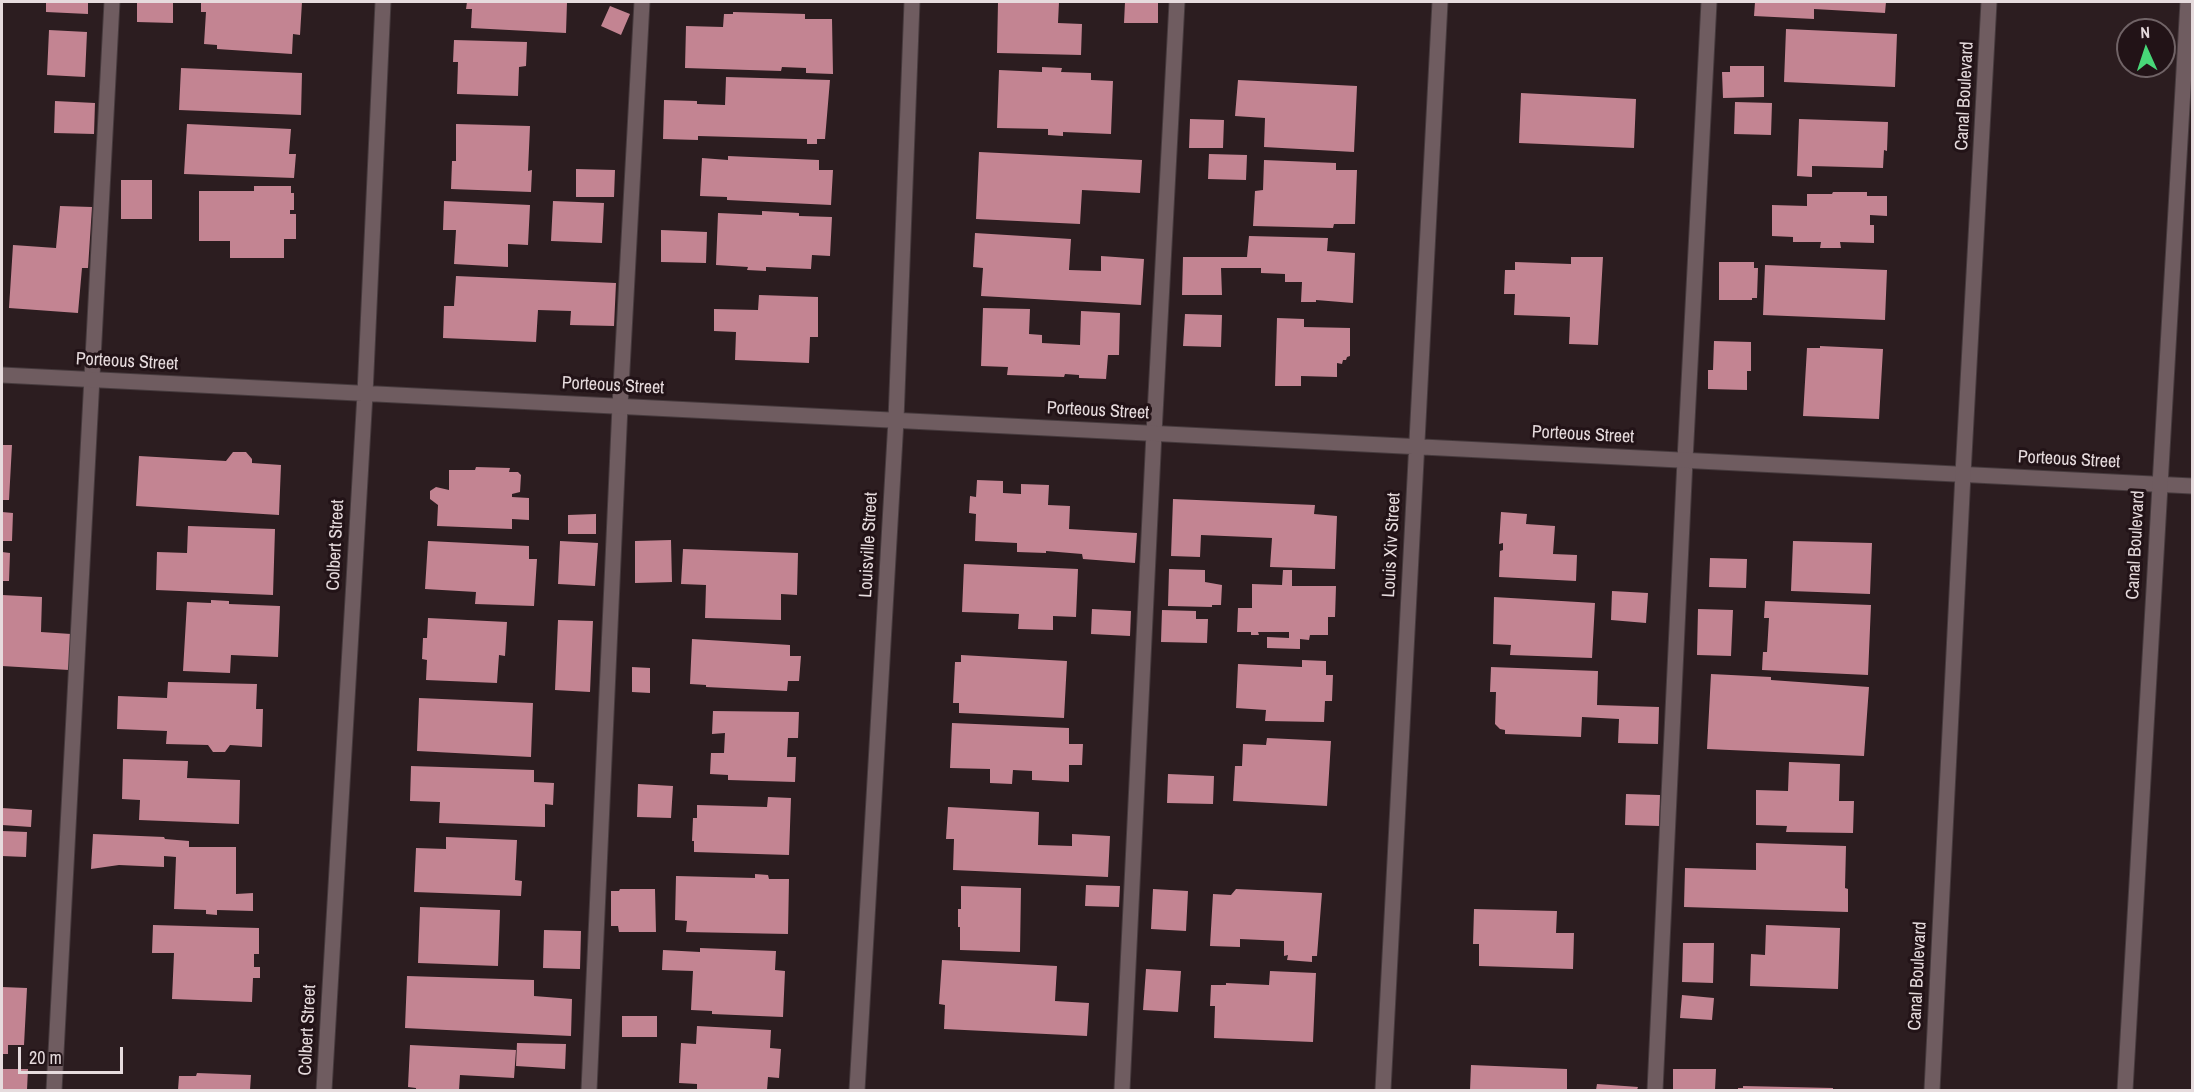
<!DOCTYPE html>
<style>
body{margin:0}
#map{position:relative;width:2194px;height:1092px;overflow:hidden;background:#2c1d20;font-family:"Archivo Narrow",sans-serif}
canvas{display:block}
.frame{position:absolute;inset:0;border:3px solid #e6dbdd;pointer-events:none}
.north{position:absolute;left:2116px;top:18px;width:60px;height:60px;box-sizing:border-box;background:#221317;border:2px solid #706366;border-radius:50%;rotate:357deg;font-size:16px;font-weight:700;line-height:24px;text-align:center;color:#e6dbdd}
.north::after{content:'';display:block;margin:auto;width:21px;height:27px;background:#48d778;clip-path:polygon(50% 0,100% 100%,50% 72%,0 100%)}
.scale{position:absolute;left:18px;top:1047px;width:105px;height:27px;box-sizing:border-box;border:3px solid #e6dbdd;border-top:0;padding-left:8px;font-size:18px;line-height:21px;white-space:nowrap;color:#e6dbdd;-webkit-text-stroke:4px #221317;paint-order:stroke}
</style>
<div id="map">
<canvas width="2194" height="1092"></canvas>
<div class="frame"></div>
<div class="north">N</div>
<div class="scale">20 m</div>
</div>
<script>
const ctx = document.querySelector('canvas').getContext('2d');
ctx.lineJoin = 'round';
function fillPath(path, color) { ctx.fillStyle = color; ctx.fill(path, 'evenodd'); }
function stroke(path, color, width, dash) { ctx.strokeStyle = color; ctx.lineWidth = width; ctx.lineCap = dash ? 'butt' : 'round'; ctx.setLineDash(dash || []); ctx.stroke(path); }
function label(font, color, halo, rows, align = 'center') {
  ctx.font = font + ' "Archivo Narrow",sans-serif'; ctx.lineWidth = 6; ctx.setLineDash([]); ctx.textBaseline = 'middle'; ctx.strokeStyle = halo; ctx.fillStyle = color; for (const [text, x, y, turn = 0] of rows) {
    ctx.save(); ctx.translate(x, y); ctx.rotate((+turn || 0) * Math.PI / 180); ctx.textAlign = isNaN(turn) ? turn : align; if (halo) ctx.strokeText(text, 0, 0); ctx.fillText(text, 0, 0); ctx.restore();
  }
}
const building = new Path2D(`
 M46,2H88V14L46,12Z
 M137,2H173V23L137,22Z
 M201,2H302L300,35L293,34L292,54L217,49V45L204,44L206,12H201Z
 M467,2H567L566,33L471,28L472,9H466Z
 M998,2H1059L1058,23L1082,24L1081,55L997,53Z
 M1125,2H1158V23H1124Z
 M1755,2H1886L1885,13L1814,9V19L1754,16Z
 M610,6L630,14L621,35L601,26Z
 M733,12L805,14V19H832L833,74L806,73V68L782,67L781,71L685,68L686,26L723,27L724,14H733Z
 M1786,29L1897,34L1895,87L1784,82Z
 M49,30L87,32L85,77L47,75Z
 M454,40L527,42L526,66L519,67L518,96L457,94L458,62H453Z
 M1730,66H1764V97L1723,98L1722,72H1730Z
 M1042,67L1062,68L1061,72L1091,73V80L1113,81L1111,134L1063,132V136L1048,135V129L997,128L999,70L1042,72Z
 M181,68L302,73L301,115L179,110Z
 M726,77L830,80L825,139H817V144H807V139L698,136V140L663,139L664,100L697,101V104L725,105Z
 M1238,80L1357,86L1354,152L1264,147L1265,118L1235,116Z
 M1521,93L1636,99L1634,148L1519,143Z
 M55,101L95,103L94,134L54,133Z
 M1735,102L1772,103L1771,135L1734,134Z
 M1190,119L1224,120L1223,148H1189Z
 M1799,119L1888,122L1887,151L1884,150L1883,168L1812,166V177L1797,176Z
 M187,124L291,129L289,154H296L294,178L184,174Z
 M456,124L530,126L528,171L532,170L531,192L451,189L452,161H456Z
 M979,152L1142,160L1140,193L1082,190L1080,224L976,219Z
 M1209,154L1247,155L1246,180L1208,179Z
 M728,156L819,160V170H833L831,205L727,200V197L700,196L702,158L728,160Z
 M1264,160L1336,163V170H1357L1355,224H1334L1333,228L1253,226L1255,191L1263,190Z
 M576,169L615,170L614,197H576Z
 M121,180H152V219H121Z
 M254,186H291V193H294V210H290V214H296V239H284V258H230V241H199V191H254Z
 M1833,192H1867V196H1887V216L1870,215V225H1874V243L1840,242L1841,248H1820L1821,242H1793V237L1772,236V205L1807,206V194H1832Z
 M444,201L530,205L528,245L508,244V267L454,264L456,230H443Z
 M553,201L604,203L602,243L551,241Z
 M60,206L92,207L88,268H82L78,313L9,308L13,245L56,248Z
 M762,211L799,213V216L832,217L830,256L812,255L811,269L766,267V271L747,270L748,267L716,265L718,213L762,215Z
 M661,230L707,232L706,263L661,262Z
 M975,233L1071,239L1069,270L1101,271V256L1144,259L1141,305L981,296L983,268L973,267Z
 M1249,236L1328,238L1327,251L1355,253L1353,303L1316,300V302H1301L1302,282H1285V274L1261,273V268H1221L1222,295H1182L1183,257H1247Z
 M1571,257H1603L1598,345L1569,344L1570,317L1514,315L1515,294H1504L1505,270H1515V262L1571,264Z
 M1719,262H1754V268H1758L1757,298H1752V300H1719Z
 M1765,265L1887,270L1885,320L1763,315Z
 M456,276L616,283L614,326L570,325L571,311L538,310L536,342L443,338L444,306H454Z
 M759,295L818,297V337H810L809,363L735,360L736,332L714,331V309L758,310Z
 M983,308L1030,309L1029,334L1042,335V343L1080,345L1081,311L1120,313L1119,355H1108L1106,379L1079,378V375L1065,374L1064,377L1007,375L1008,367L981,366Z
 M1185,314L1222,315L1221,347L1183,346Z
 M1277,318L1304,319V327L1350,328V356L1347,357L1346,360H1343L1342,364L1337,363V377L1301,376V386H1275Z
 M1714,341L1751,342V371H1747V390L1708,389V370H1713Z
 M1820,346L1883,349L1879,419L1803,416L1807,348H1820Z
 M2,445H12L9,500H2Z
 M233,452H246L252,459V463L281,465L279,515L136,506L139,456L226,461Z
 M476,467L510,468L509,472H518L521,475L520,492L512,494V497L529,498V520L512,519V529L437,526L438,505L430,499V491L436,487L449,490V470H475Z
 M977,480L1003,481V493L1021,494V484L1049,485L1048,505L1070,506L1069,529L1137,533L1135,563L1083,559L1082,554L1046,551V553L1017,552V543L975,541L976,514L969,513L970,496L976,497Z
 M1173,499L1315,505L1314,514L1337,516L1335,569L1270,567L1272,538L1201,535L1200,557L1171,556Z
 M2,512L13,513L12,541H2Z
 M1501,512L1527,514L1526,524L1555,526L1553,554L1577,555L1576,581L1499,577L1500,551L1503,550V543L1499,544Z
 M596,514V534H568V515Z
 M188,526L275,529L273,595L156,590L157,552L187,553Z
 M671,540L672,582L635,583V541Z
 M428,541L529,546V559H537L534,606L475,604L476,592L425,589Z
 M560,541L598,543L595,586L558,584Z
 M1793,541L1872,543L1870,594L1791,591Z
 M683,549L798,553L797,595L781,594V620L705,618L706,585L681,584Z
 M2,552L10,553L9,581H2Z
 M1710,558L1747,559L1746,588L1709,587Z
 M964,564L1078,569L1076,617L1053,616V630L1018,629L1019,614L962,612Z
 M1169,569L1205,570V582L1222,585L1221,605H1212V607L1168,606Z
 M1283,570H1292V586H1336L1335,617H1328V635H1310L1309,640L1300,639V649L1267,648V637L1289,638V632H1258L1259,635H1251V632H1237L1238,608H1252V584L1282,585Z
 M1612,591L1648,593L1646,623L1611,620Z
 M2,595L42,597L41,632L71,634L69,670L2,666Z
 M1494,597L1595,603L1592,658L1510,655L1511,645L1493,644Z
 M211,600L229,601V604L280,606L278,657L231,655L230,673L183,671L187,602L211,603Z
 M1765,601L1871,605L1868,675L1762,670L1763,652H1767L1769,618H1764Z
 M1092,609L1131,611L1130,636L1091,634Z
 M1698,609L1733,610L1731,656L1697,655Z
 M1162,610L1196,611V619H1208L1207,643L1161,642Z
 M428,618L507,622L505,656L499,655L497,683L426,680L427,660L422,659L423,638H427Z
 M558,620L593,621L590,692L555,690Z
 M692,639L790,645V656H801L799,681H788L787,691L706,687V685L690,684Z
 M961,655L1067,661L1064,718L959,713V703H953L955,662H961Z
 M1302,660L1326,661V675H1333L1332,701H1325L1324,722L1265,721L1266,710L1236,708L1238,664L1302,667Z
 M632,667L650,668V693L632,692Z
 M1491,667L1598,671L1597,705L1659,707L1658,744L1618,743L1619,719L1582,717L1581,737L1505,734V730L1500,729L1495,724L1496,692H1490Z
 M1711,674L1771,677V680L1869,687L1864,756L1707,749Z
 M168,682L257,684L256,709H263L262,747L230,745L225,752H213L208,745L166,744L167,731L117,729L118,696L167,698Z
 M419,698L533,703L531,757L417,751Z
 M713,711L799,712L798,738H788L787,757H796L795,782L728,780V775L710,774L711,753H724L725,733L712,734Z
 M952,723L1069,728V744H1083L1082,765H1069V782L1032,780V771L1013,770L1012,784L990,783V769L950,768Z
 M1267,738L1331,741L1327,806L1233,801L1235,766H1242L1243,744L1266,745Z
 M123,759L188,761L187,778L240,780L239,824L139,820L140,800L122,799Z
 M1789,762L1840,764L1839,801H1854L1853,833L1786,832L1787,826L1756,825V790L1788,791Z
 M411,766L534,770V782L554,783L553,805L545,804V827L439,823L440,802L410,801Z
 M1168,774L1214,776L1213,804L1167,803Z
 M638,784L673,786L671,818L637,817Z
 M1626,794L1660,795L1659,826L1625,825Z
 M768,797L791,798L789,855L694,852V841H692L693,818H697V805L767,807Z
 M948,807L1039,812L1038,845L1072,846V834L1110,836L1108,877L953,870L954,839H946Z
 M2,808L32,810L31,827L2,825Z
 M2,831L27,832L26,857L2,856Z
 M93,834L164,837L165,839L189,841V847H236V894L253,893V911L217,910V915L206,914V910L174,909L176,857L164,856V867L119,865L91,869Z
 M446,837L517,840L515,880L522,881L521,896L414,892L416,848L446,849Z
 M1756,843L1846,846L1845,888L1848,889V912L1684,907L1685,868L1756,870Z
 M755,874L768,875L769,879H789L788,934L686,932L687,921L675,920L676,876L755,878Z
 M1086,885L1120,886L1119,907L1085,906Z
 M961,886L1021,888L1020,952L960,950V927H958V909H961Z
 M620,889H655L656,932H619L618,926H611V891H619Z
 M1153,889L1188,891L1186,931L1151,929Z
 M1236,889L1322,893L1317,956H1312V962L1287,960L1288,955L1284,956V941L1240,939V947L1210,946L1213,894L1231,895Z
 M420,907L500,910L498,966L418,963Z
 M1474,909L1557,911L1556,933H1574L1573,969L1479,966V944H1473Z
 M153,925L259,928V954H254V967H260V978H253L252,1002L172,999L174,953H152Z
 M1766,925L1840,928L1838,989L1750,986L1751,954L1765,955Z
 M544,930L581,931L580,969L543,968Z
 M1683,943H1714L1713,983L1682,982Z
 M700,948L776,951L775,970L785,971L783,1017L712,1014V1011L691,1010L693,971L662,970L663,950L700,952Z
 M942,960L1057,966L1055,1001L1089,1003L1087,1036L944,1029L945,1005L939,1004Z
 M1146,969L1181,971L1178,1012L1143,1010Z
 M1270,971L1316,973L1313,1042L1214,1038L1215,1006H1210L1211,985H1226V983L1269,985Z
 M407,976L534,980V996L572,999L571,1036L405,1028Z
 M2,987L27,988L24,1045H8V1054H2Z
 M1682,995L1714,998L1712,1020L1680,1018Z
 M622,1016H657V1037H622Z
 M697,1026L771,1030L770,1048L781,1049L779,1078L768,1077L767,1090H697V1084L679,1083L681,1043L696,1044Z
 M517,1043L566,1044L565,1069L516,1066Z
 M410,1045L516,1050L514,1078L460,1075L459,1090H416V1088L408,1087Z
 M1471,1065L1567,1069V1090H1470Z
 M2,1069H28L27,1090H2Z
 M1673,1069H1716L1715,1090H1673Z
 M197,1073L251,1075L250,1090H178L179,1076H196Z
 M1597,1084L1638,1087L1637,1090H1596Z
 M1743,1086L1833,1088V1090H1738V1088H1743Z`);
const service = new Path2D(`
 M54,1090L112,2
 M589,1090L620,406L642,2
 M1122,1090L1154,433L1177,2
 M1655,1090L1685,460L1709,2`);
const minor = new Path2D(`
 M2,375L2192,486
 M324,1090L365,394L383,2
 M857,1090L896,420L912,2
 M1383,1090L1440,2`);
const secondary = new Path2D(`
 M1932,1090L1963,474L1989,2
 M2125,1090L2188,2`);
const streetNames = [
 ["Canal Boulevard",1965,96,-87],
 ["Porteous Street",127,362,3],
 ["Porteous Street",613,386,3],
 ["Porteous Street",1098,411,3],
 ["Porteous Street",1583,435,3],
 ["Porteous Street",2069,460,3],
 ["Colbert Street",336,545,-87],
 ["Louisville Street",869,545,-87],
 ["Louis Xiv Street",1392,545,-87],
 ["Canal Boulevard",2136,545,-87],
 ["Canal Boulevard",1918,976,-87],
 ["Colbert Street",308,1030,-87]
];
fillPath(building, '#c38492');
stroke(service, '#463a3d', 17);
stroke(minor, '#463a3d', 17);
stroke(secondary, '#463a3d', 17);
stroke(service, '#6f5c60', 15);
stroke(minor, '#6f5c60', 15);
stroke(secondary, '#6f5c60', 15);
label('18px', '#e6dbdd', '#221317', streetNames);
</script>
